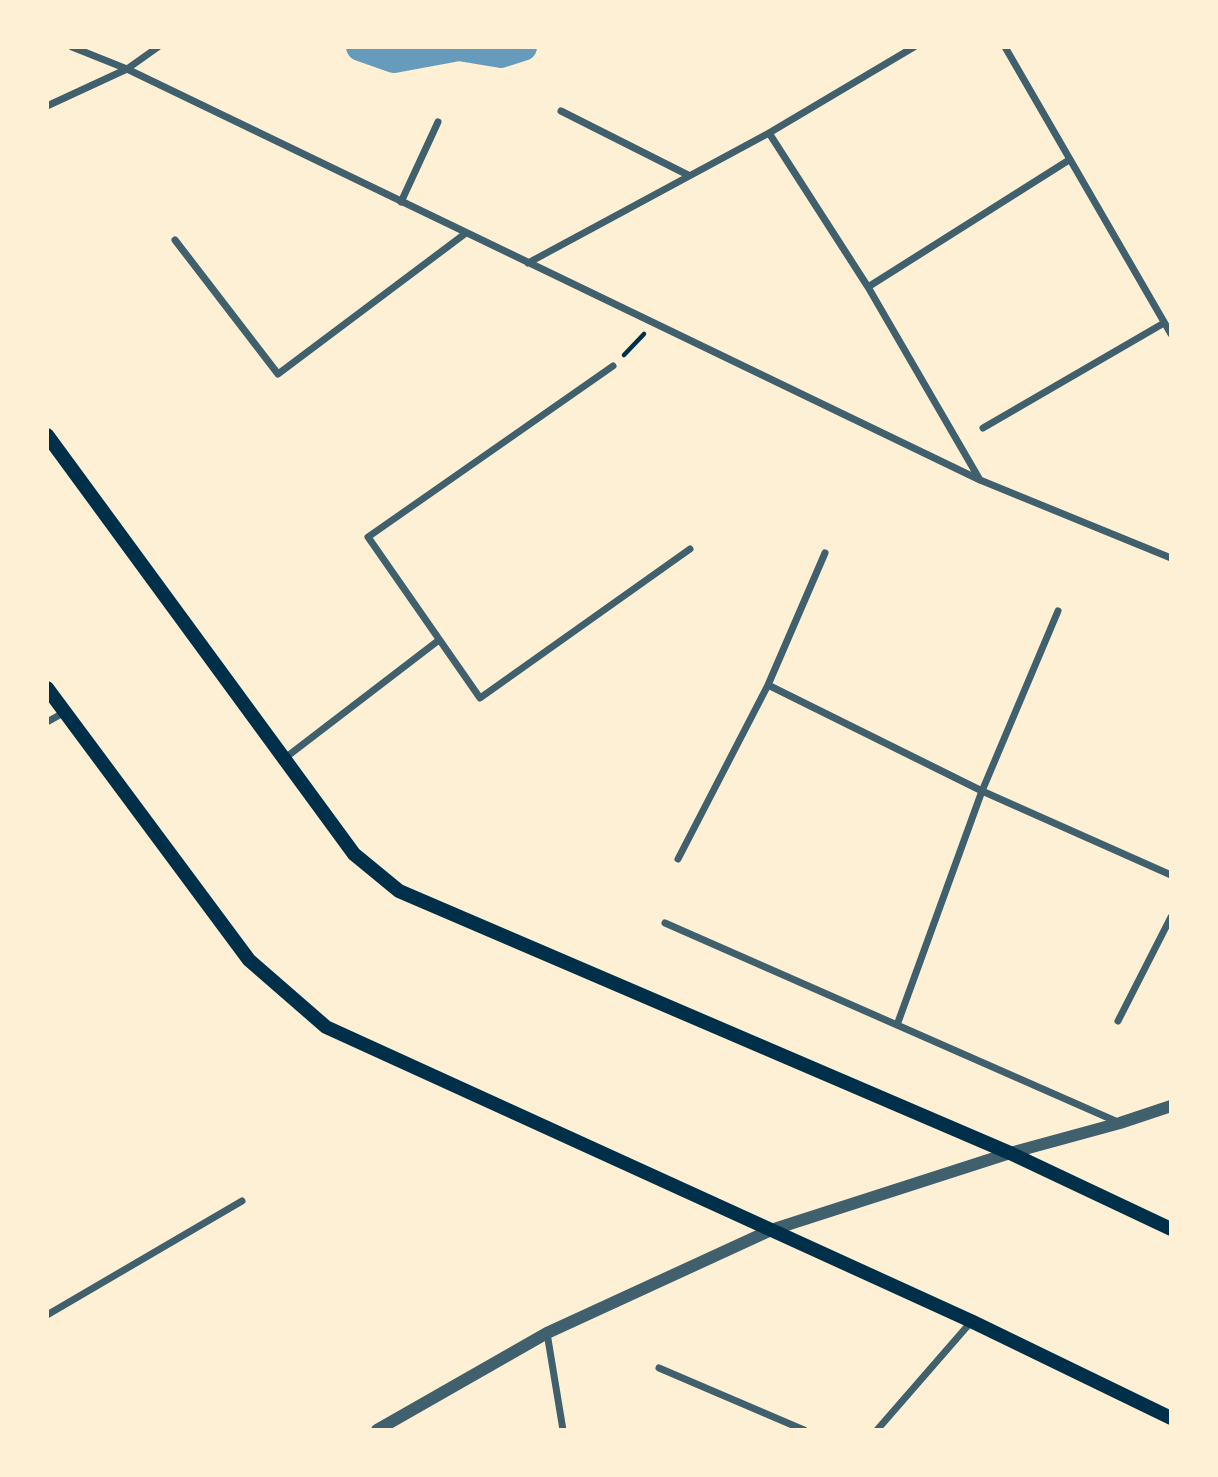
<!DOCTYPE html>
<style>
body{margin:0}
#map{position:relative;width:1218px;height:1477px;overflow:hidden;background:#fdf0d5;font-family:Karla,sans-serif}
canvas{display:block}
.frame{position:absolute;inset:0;border:49px solid #fdf0d5;pointer-events:none}
</style>
<div id="map">
<canvas width="1218" height="1477"></canvas>
<div class="frame"></div>
</div>
<script>
const ctx = document.querySelector('canvas').getContext('2d');
ctx.lineJoin = 'round';
function stroke(path, color, width, dash) { ctx.strokeStyle = color; ctx.lineWidth = width; ctx.lineCap = dash ? 'butt' : 'round'; ctx.setLineDash(dash || []); ctx.stroke(path); }
const canal = new Path2D(`
 M360,47L394,59L459,47L501,54L523,47`);
const path = new Path2D(`
 M624,355L644,334`);
const minor = new Path2D(`
 M72,47L127,69L980,480L1171,558
 M1005,47L1171,334
 M47,106L127,69L158,47
 M561,111L688,175
 M769,133L868,287L980,480
 M401,202L438,122
 M175,240L278,374L466,233
 M528,263L769,133L914,47
 M868,287L1069,160
 M613,366L368,537L480,698L690,549
 M983,428L1164,323
 M768,685L825,553
 M47,722L65,712
 M285,758L439,640
 M678,859L768,685L982,791L1171,875
 M665,923L1120,1123
 M1118,1021L1171,917
 M897,1025L982,791L1058,611
 M47,1315L242,1201
 M547,1333L563,1430
 M659,1368L804,1430
 M877,1430L971,1322`);
const tertiary = new Path2D(`
 M377,1430L547,1333L771,1230L1010,1153L1120,1123L1171,1106`);
const secondary = new Path2D(`
 M47,435L354,854L399,891L1010,1153L1171,1229
 M47,688L249,960L326,1027L971,1321L1171,1418`);
stroke(canal, '#669bbc', 28);
stroke(path, '#003049', 4.5);
stroke(minor, '#3f606c', 7);
stroke(tertiary, '#3f606c', 12);
stroke(secondary, '#003049', 14);
</script>
